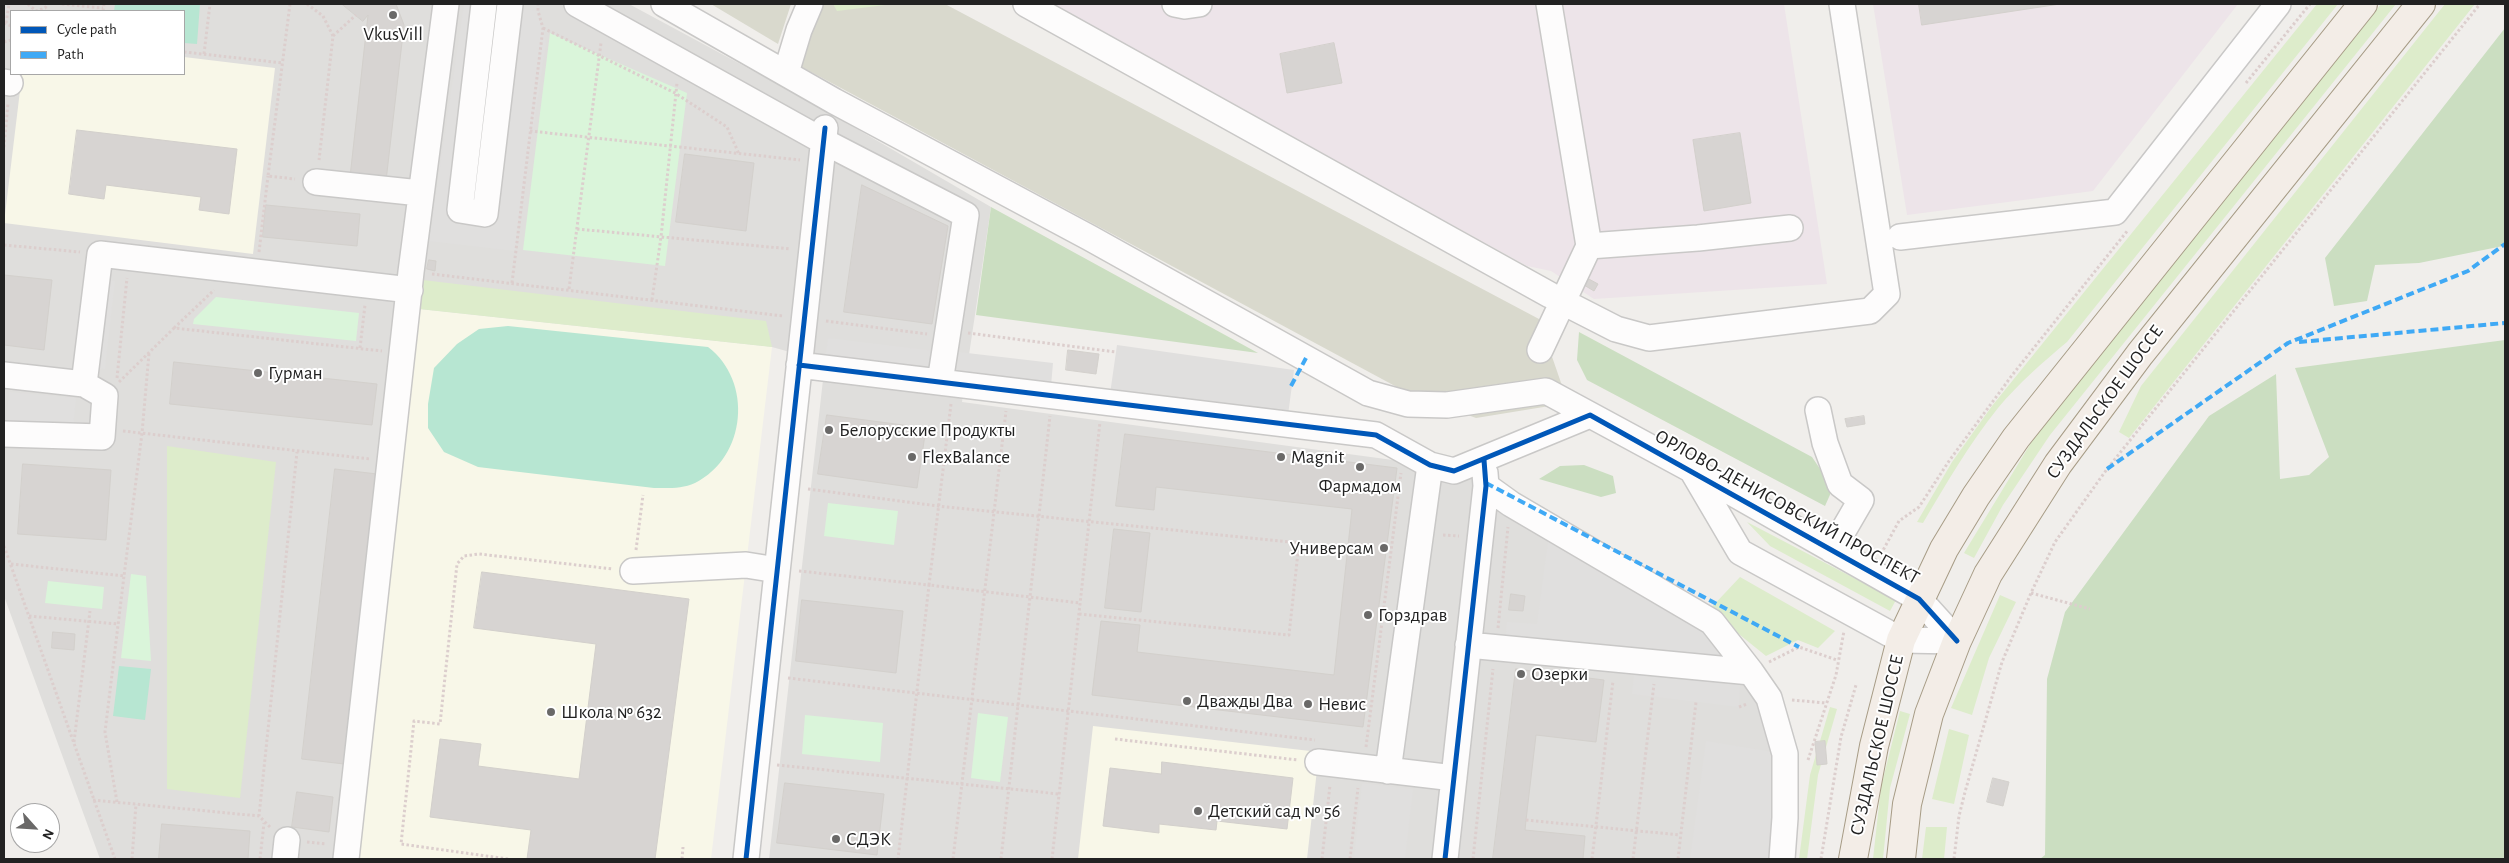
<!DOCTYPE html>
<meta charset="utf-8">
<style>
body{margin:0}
#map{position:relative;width:2509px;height:863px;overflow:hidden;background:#f0eeeb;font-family:"Alegreya Sans",sans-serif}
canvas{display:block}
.frame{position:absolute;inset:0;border:5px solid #222;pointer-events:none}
.legend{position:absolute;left:10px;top:10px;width:175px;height:65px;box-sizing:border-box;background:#fff;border:1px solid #a7a7a7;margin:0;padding:6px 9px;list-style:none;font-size:15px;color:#222}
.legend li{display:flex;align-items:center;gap:10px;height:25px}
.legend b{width:25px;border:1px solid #a7a7a7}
.north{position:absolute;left:10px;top:803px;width:50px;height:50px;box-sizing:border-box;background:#fff;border:1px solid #a7a7a7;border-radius:50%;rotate:116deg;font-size:14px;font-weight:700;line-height:20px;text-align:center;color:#222}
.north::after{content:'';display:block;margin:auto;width:18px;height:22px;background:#6a6968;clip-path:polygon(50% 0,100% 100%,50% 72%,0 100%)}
</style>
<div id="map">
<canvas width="2509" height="863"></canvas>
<div class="frame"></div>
<ul class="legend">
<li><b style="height:6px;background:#0057b8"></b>Cycle path</li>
<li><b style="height:6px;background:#3fa9f5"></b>Path</li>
</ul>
<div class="north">N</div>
</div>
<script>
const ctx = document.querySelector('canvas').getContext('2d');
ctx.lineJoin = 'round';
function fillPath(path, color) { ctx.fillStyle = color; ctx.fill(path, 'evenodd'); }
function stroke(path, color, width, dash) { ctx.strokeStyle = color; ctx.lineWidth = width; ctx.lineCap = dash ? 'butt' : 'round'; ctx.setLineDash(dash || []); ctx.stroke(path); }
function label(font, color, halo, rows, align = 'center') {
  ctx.font = font + ' "Alegreya Sans",sans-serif'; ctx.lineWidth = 4; ctx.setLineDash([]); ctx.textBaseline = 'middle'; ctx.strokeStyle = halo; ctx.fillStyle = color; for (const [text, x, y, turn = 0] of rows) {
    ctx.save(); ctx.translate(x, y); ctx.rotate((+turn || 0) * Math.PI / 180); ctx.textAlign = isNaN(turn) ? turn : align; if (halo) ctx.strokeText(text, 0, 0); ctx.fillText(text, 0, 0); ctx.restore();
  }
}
const residential = new Path2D(`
 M4,4H629L809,101L991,207L962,402L1430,465L1446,476L1501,483L1683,589L1728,619L1778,761L1774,859H769L825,362L772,347L419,309L358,859H100L4,596ZM11,11H184V74H11Z`);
const industrial = new Path2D(`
 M1050,4H1784L1827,284L1594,299L1551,271L1527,266Z
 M1873,4H2238L2093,191L1907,215Z`);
const education = new Path2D(`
 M184,57L275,68L253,254L4,223L22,74H184Z
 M419,309L772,347L711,859H358Z
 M1093,726L1319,752L1307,859H1078Z`);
const construction = new Path2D(`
 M711,4H791L778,44Z
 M818,4H945L1539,319L1568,403L1476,418L1408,393L800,66Z`);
const grass = new Path2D(`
 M833,4H893L837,11Z
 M2317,4H2338L2067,342C2043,362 2018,384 1998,408C1969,444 1946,484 1923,523L1917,522L1952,462L1992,406Z
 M2381,4H2396L2050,435L2003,505L1974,558L1964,553L2037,433Z
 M2445,4H2475L2129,438L2119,432L2141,386Z
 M423,280L766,321L772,347L419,309Z
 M167,446L276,462L240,798L167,789Z
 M1747,522L1896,600L1890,611L1770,546Z
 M1740,577L1835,631L1818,648L1798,640L1766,656L1709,610Z
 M2000,595L2016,602L1989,658L1972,715L1951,708Z
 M1830,707L1837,709L1818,775L1807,859H1799L1810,775Z
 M1900,711L1910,714L1890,788L1883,859H1873L1881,787Z
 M1949,729L1969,735L1954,804L1932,799Z
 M1926,827H1947L1944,859H1922Z`);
const forest = new Path2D(`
 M2505,28V252L2503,246L2419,263L2375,265L2367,301L2334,306L2325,258Z
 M991,207L1258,353L976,315Z
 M1579,332L1812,457L1833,488L1825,506L1587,380L1577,360Z
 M2505,340V859H2040L2045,855L2047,679L2065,612L2209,416L2276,374L2280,479L2309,475L2329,457L2295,368Z
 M1584,465L1613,476L1616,493L1601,497L1539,479L1560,466Z`);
const park = new Path2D(`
 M550,33L687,93L665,266L523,250Z
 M216,297L359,313L356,341L193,324L194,319Z
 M828,503L898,511L894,545L824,536Z
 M131,574L146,576L151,661L121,658Z
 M48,581L104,587L102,609L45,603Z
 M978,713L1008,717L1000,782L971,778Z
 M805,715L883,723L880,762L802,754Z`);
const pitch = new Path2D(`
 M115,4H200L197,44L184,43V11H114Z
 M508,326L708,347C753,381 747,457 695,483C682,489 668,488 654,488L478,467L444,452L428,428V404L434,368L457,344L479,329Z
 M119,666L151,669L145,720L113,716Z`);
const parking = new Path2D(`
 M464,4H487L538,11L546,43L515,251L429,241Z
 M100,279L115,281L105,369L90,367Z
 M828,338L935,351L932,374L825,361Z
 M1117,345L1294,370L1288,415L1110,394Z
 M950,351L1053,363L1051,386L947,373Z
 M9,392L76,398L73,428L6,422Z
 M1550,526L1618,566L1741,660L1739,707L1632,694L1634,675L1503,660L1507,622L1537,624Z
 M1706,741L1785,754L1782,859H1690Z
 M1362,783L1413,789L1405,859H1354Z`);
const building = new Path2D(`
 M342,4H396L404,25L386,181L350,177L368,15L363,21Z
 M1919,4H2060L1922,25Z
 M1334,43L1342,83L1287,93L1280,54Z
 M77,130L237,149L229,214L199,210L201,197L106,185L104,199L69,194Z
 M1740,133L1751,203L1704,211L1693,140Z
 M685,154L754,163L746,231L676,222Z
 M862,185L948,226L932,324L844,312Z
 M266,205L360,214L357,246L263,237Z
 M429,260L436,261L435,271L427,269Z
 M4,275L52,280L44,350L4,345Z
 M1587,278L1598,284L1594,291L1584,285Z
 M1068,350L1099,354L1096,374L1066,370Z
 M174,362L377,384L372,425L170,404Z
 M827,415L926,428L917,488L818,474Z
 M1864,416L1865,424L1847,427L1845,419Z
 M1125,434L1397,468L1363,727L1092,695L1101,621L1140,625L1137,652L1334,675L1352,509L1156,487L1154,510L1116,506Z
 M23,464L111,470L106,540L18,534Z
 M335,469L377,474L344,764L302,759Z
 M1114,529L1150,533L1141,612L1105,608Z
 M482,572L689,599L655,859H527L531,830L430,817L440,739L481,744L478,766L579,779L596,644L474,628Z
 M1511,594L1525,596L1523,611L1509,610Z
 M802,600L903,611L896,673L796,661Z
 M53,632L75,634L74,650L52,648Z
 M1516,669L1604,680L1596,742L1536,735L1526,820L1525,830L1585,836L1583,859H1493Z
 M1825,741L1827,764L1817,765L1815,742Z
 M1162,762L1293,778L1287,829L1217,821L1216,830L1159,824V833L1103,826L1110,768L1161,774Z
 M1993,778L2009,782L2003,806L1987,802Z
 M785,783L884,794L877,855L777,843Z
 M297,792L333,797L329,832L292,827Z
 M162,824L250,831L248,859H159Z`);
const path = new Path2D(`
 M28,4L36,11L45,8L48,4
 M62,4L103,8
 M290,4L268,176L295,179
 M307,4L323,16L333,36L319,160
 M103,11L104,4
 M4,23L11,26
 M6,23L9,4
 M543,28L675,93L727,127L739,154
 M333,36L356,15
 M4,42L11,40
 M184,52L283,63
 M204,54L210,4
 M2246,83L2310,4
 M530,131L800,160
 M4,147L8,103
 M577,229L791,249
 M4,245L80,252
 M259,252L268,176
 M432,274L783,316
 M512,283L543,28L538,11V4
 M569,289L601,43
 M652,300L661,237L677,83
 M826,321L927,334
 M174,328L214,290
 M968,333L1116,352
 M360,348L365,305
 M117,378L127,278
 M119,382L174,328L382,351
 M951,404L929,585L1080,603
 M123,431L370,459
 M808,489L938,506L1299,543L1289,635L1079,614
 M1443,535L1459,536
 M4,546L115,859
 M636,550L643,495
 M1881,554L1899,521L1919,507L1949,461L2013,374L2128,230
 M11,564L124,576L142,433L149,353
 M799,571L929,585L898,859
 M2031,593L2090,609
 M29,616L118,624
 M1498,628L1508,527
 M1769,662L1799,647L1837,660
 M788,678L1315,740
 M1792,700L1826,703
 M1739,707L1747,704
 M1115,739L1298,760
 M74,742L90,611
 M1366,747L1401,473
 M1808,760L1836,675L1844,631
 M777,765L1059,794
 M93,800L259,816
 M117,802L105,732L124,576
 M1526,820L1680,835
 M270,827L259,816L297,452
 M307,842L326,844
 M132,859L136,804
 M260,859L264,823
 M508,859L401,844L414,721L440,724L457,564L464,556L479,554L613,569
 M682,859L683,847
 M953,859L1006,411
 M1001,859L1050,416
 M1052,859L1100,422
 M1322,859L1330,785
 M1350,859L1358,788
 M1473,859L1493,669
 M1592,859L1613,681
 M1633,859L1654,684
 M1678,859L1696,702
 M1821,859L1841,737L1856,685
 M1954,859L1959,816L1965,792L2002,662L2031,593L2055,542L2107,469L2480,4`);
const minor = new Path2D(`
 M484,4L460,210L485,214L510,4
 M577,4L823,141L966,215L940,382
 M664,4L834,101L1090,238L1368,393L1408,404L1447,405L1546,391L1692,470L1919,599L1957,641
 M1026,4L1550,295
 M1175,4L1185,6L1199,4
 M786,73L799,30L810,4
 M4,82L10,83
 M316,182L420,193
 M1900,237L2115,212L2278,4
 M1589,246L1698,238L1790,228
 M1573,307L1616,329L1649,338L1870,311L1887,294L1842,4
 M1540,350L1589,246L1549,4
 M799,365L1376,435L1430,465L1454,471L1590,415
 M4,375L84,384
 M1818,410L1825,443L1840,484L1861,500L1832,550
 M4,434L102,437L105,396L84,384L100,254L410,290
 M1693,472L1740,552L1901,640L1957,641
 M1486,486L1511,504L1712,622L1751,672L1769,698L1785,754V818L1782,859
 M633,571L746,565L777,570
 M1468,645L1751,672
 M1318,762L1454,778
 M1388,771L1430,465
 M285,859L287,840
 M346,859L411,272L446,4
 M746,859L825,128
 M1445,859L1486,486L1485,473`);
const major = new Path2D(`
 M1853,859L1874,746L1901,640L1944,549L1976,496L2016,438L2363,4
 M1901,859L1907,804L1929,714L1957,641L1988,574L2058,464L2140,354L2421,4`);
const quiet = new Path2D(`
 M2299,342L2505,323
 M1291,386L1306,358
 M2107,469L2288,343L2468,271L2505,244
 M1486,483L1799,647`);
const cycleway = new Path2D(`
 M799,365L1376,435L1430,465L1454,471L1590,415L1919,599L1957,641
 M746,859L825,128
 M1445,859L1486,486L1484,460`);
const markers = [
 [393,15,5,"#6a6968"],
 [258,373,5,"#6a6968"],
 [829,430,5,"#6a6968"],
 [912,457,5,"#6a6968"],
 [1281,457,5,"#6a6968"],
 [1360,467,5,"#6a6968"],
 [1384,548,5,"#6a6968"],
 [1368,615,5,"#6a6968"],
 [1521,674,5,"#6a6968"],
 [1187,701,5,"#6a6968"],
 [1308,704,5,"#6a6968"],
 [551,712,5,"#6a6968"],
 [1198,811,5,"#6a6968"],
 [836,839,5,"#6a6968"]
];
const poiNames = [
 ["VkusVill",393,34,"center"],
 ["Гурман",268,373],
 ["Белорусские Продукты",839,430],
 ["FlexBalance",922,457],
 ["Magnit",1291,457],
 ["Фармадом",1360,486,"center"],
 ["Универсам",1374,548,"right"],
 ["Горздрав",1378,615],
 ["Озерки",1531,674],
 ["Дважды Два",1197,701],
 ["Невис",1318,704],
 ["Школа № 632",561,712],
 ["Детский сад № 56",1208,811],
 ["СДЭК",846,839]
];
const streetNames = [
 ["СУЗДАЛЬСКОЕ ШОССЕ",2105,402,-54],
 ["ОРЛОВО-ДЕНИСОВСКИЙ ПРОСПЕКТ",1787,507,29],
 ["СУЗДАЛЬСКОЕ ШОССЕ",1877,745,-77]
];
fillPath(residential, '#dfdedc');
fillPath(industrial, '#ede4e9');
fillPath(education, '#f8f7e8');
fillPath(construction, '#d9d9cd');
fillPath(grass, '#ddeccb');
fillPath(forest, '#cbdec1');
fillPath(park, '#daf5da');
fillPath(pitch, '#b7e6d2');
fillPath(parking, '#e0dfde');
fillPath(building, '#d7d4d2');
stroke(building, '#d3d0cc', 1);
stroke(minor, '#c9c8c7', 28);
stroke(major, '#a79c86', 30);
stroke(path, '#dccecd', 3, [2.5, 2.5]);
stroke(minor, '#fdfcfc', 25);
stroke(major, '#f3ede7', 28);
stroke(quiet, '#3fa9f5', 4, [8, 4]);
stroke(cycleway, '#0057b8', 5);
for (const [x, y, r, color] of markers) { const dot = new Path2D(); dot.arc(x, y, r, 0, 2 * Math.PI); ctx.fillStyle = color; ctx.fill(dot); stroke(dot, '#fff', 2); }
label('19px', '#222', '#fff', poiNames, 'left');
label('19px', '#222', '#fff', streetNames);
</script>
